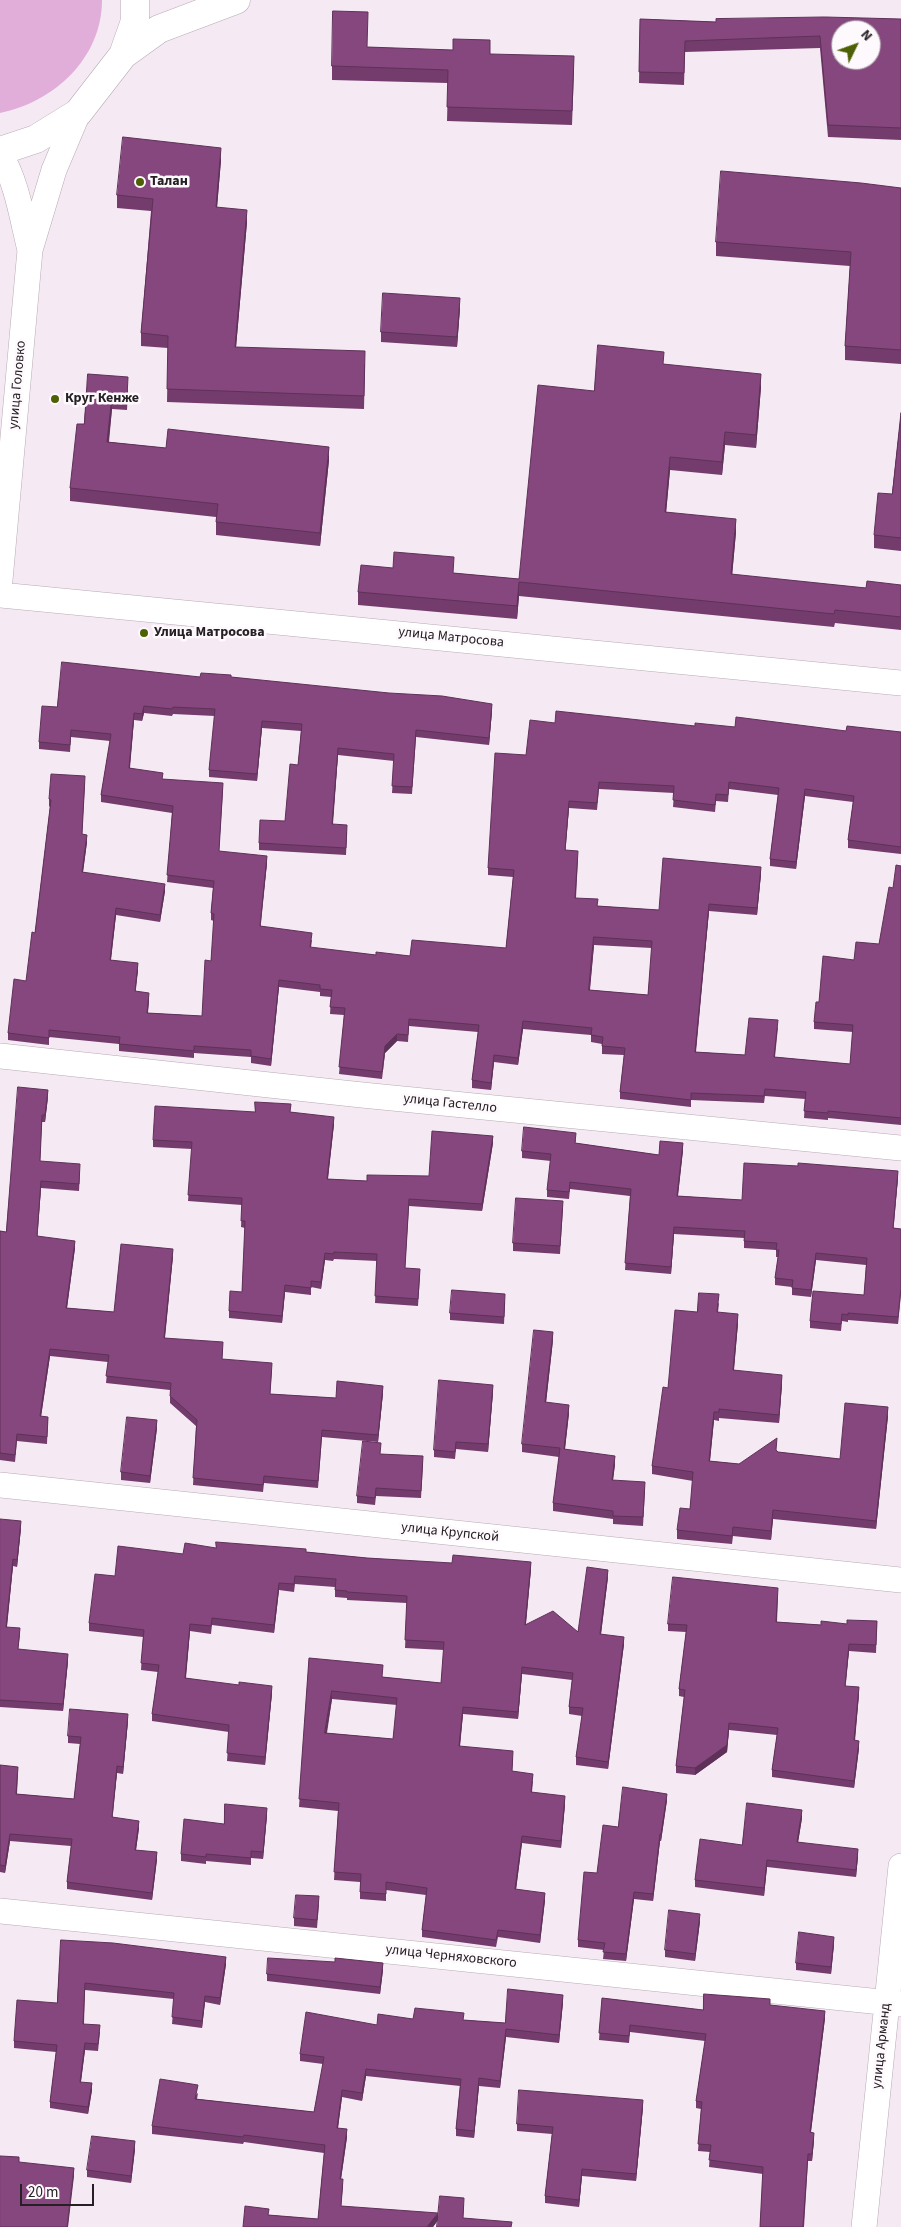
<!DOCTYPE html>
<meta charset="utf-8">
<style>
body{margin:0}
#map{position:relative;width:901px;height:2227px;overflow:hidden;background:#f5e9f3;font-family:"Source Sans 3",sans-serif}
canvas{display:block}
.north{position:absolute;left:831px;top:20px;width:50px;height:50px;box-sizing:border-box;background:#fef9fd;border:1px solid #a7a2a6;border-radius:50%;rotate:48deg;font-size:14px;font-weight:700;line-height:20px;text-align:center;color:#242023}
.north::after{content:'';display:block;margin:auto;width:18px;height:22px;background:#4e6006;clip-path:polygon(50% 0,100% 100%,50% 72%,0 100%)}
.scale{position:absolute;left:20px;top:2184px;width:74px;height:22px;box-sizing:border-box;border:2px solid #242023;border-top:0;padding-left:6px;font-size:15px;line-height:18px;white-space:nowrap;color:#242023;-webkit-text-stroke:4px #fef9fd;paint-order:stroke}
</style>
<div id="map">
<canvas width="901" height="2227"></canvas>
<div class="north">N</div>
<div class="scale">20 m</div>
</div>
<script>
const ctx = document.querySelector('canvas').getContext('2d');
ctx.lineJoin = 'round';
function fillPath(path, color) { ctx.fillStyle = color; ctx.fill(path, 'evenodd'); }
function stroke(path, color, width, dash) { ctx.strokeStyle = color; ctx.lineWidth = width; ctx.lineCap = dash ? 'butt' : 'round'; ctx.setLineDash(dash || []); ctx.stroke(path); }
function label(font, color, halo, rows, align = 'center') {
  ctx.font = font + ' "Source Sans 3",sans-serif'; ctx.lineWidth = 5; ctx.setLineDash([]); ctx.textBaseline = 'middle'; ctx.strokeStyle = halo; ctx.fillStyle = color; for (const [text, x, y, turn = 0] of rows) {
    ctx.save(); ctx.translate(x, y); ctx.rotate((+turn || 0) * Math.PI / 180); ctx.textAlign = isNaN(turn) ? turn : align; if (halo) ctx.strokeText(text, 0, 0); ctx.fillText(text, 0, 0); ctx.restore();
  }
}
const green = new Path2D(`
 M0,0H102C102,58 54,102 0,113Z`);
const minor = new Path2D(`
 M0,154C17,182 22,218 30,250
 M0,580L30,250L54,170L78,113
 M0,595L901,683
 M0,1056L362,1095L901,1148
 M0,1485L901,1580
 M0,1911L901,2004
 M864,2227L901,1866`);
const major = new Path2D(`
 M123,55L135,21V0
 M0,151L36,139L78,113L123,55L159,29L236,0`);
const wall = new Path2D(`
 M640,19L716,22L901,19V140L828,137L820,48L685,52L684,85L639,83Z
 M368,47L490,54L574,70L572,125L447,121L448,83L332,80V66Z
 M221,160L217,207L247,222L236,347L365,364L364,409L167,402L168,348L141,346V333L151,211L117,208V195Z
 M901,188V364L845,360V346L850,266L716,256V242Z
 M460,308L457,347L381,342V332Z
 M664,364L761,387L756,448L725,445L722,475L670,470L666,512L736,532L732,575L866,588L901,585V630L835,623L834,627L519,596L517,619L358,605V592L454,573L519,579L594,391Z
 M88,374L128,390L127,410L112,409L109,442L166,448L329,460L320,546L216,535V517L70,501V488L84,424Z
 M901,413V551L874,548V535L892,494Z
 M200,677H231L492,711L489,745L416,737L412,794L392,793L394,761L338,755L333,824L347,832L346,855L259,850V843L285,821L298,765L301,731L262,728L257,781L209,777V770L215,716L173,714L172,716L144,713L142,721L134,720L130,768L163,779L223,790L219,851L267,863L260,926L312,940L311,948L376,955L410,956L506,948L513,877L488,875V868L526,755L555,723L695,726L846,731L901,732V854L848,848V840L853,802L805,796L796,869L770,866V859L778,795L729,789L728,802L716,801L715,812L673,807L674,793L599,789L597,810L569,808L565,850L578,858L576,898L598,906L659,910L761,874L757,915L709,911L696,1052L745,1055L778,1027L775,1057L850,1064L853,1032L814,1029V1022L819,1002L854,960L879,944L893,888L901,866V1125L828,1118V1120L804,1118L805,1099L765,1096L764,1103L691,1100V1107L620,1099V1092L624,1055L602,1054V1044L591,1042V1035L523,1029L518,1065L494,1062L491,1090L472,1088V1080L478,1032L409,1026L408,1042L397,1041L385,1053L382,1079L339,1074L344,1015L330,1014L331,997L320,996V992L279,987L271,1066L251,1063V1057L194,1053V1058L119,1051V1044L49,1037V1045L8,1040V1033L26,981L35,933L50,807L49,806V799L85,783L82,834L87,842L83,872L165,891L160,922L116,915L111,960L138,970L135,991L149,1000L148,1013L202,1016L211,961L214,921L211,920V913L213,888L167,882L172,813L101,802V795L110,741L71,737L70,752L39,749V742L57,707ZM594,945L652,948L648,995L590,990Z
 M48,1097L45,1122H42L40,1161L80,1171L79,1191L41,1188L37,1236L75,1248L67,1308L114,1312L173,1256L165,1338L223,1349L222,1359L272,1370L270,1394L336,1398L383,1393L378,1442L322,1437L318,1488L264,1483L263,1492L193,1485L196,1426L170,1403V1390L106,1383L108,1362L50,1356L41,1417H48L47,1444L17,1441L15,1462L0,1460V1231L6,1232Z
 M291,1112L334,1124L328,1179L367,1181L429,1176L493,1143L482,1211L409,1206L405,1268L420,1275L418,1306L375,1303L377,1261L334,1259L333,1261L325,1260L321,1289L311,1287V1295L285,1292L282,1323L229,1318V1311L242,1292L245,1228L241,1227L242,1205L188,1201L192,1149L153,1147V1140Z
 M576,1140L575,1143L659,1155L683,1150L678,1196L742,1200L898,1178L893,1228L901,1229L898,1324L848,1320V1322L842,1321L841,1331L810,1328V1321L864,1295L866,1265L816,1260L811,1297L792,1295V1287L775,1285V1278L778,1257H776V1250L744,1248V1238L674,1234L671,1274L625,1270L630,1196L570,1189L569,1199L547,1197V1190L551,1161L522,1158V1151Z
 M563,1208L560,1254L513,1251V1243Z
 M505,1302L504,1324L450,1320V1313Z
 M719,1303L718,1312L738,1323L734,1370L782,1384L779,1423L719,1418V1421L714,1420L710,1461L739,1464L777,1451L778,1452L840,1459L888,1416L876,1529L773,1519L771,1540L733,1536L732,1544L677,1539V1530L690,1509L693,1481L652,1474V1466L668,1388L697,1312Z
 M553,1340L546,1403L569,1413L565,1449L615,1464L613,1480L645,1490L643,1526L613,1524V1519L553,1511V1503L559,1457L522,1452V1444Z
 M493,1392L488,1452L456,1449L455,1459L434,1457V1450Z
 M157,1428L150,1483L121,1480V1472Z
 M381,1454L423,1463L421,1498L376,1496L375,1505L357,1503V1496Z
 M0,1519L21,1528L17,1567L13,1566L7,1627L20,1635L18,1649L68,1661L63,1711L0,1707Z
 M216,1548L306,1552L367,1558L531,1569L526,1624L578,1632L608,1577L601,1634L624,1644L608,1769L576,1765V1757L582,1716L569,1714V1707L572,1680L522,1674L518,1719L463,1714L460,1747L513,1759L512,1771L533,1781L532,1792L565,1804L561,1848L522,1843L516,1890L545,1900L540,1943L498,1937L496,1947L422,1937V1930L426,1895L386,1890V1901L360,1899V1882L334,1880L338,1811L299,1807L309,1658L383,1677L441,1683L444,1650L405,1648L407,1603L347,1600V1598L335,1597V1587L295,1584L294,1592L279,1590L274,1633L212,1625L211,1634L190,1631L186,1678L272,1693L265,1765L227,1761L229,1732L152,1721V1714L158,1672L141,1670L143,1637L89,1631V1623L115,1576L183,1554ZM332,1699L397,1705L393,1739L327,1733Z
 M778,1595L777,1622L821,1625L847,1624L877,1621L876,1653L849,1651L845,1686L859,1694L855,1741L859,1748L854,1788L772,1777V1770L777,1735L729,1730L727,1752L695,1775L676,1773V1766L684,1697L679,1696V1689L686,1632L668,1631V1624Z
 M128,1721L123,1774L117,1773L112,1817L139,1828L136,1850L157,1859L152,1900L67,1889V1882L71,1846L10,1841L5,1873L0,1872V1765L18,1774L17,1794L74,1799L80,1744L68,1743V1736Z
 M667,1800L661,1841H660L653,1901L634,1899L626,1961L603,1959L604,1950L578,1947V1940L597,1873L618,1827Z
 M267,1815L263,1859L251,1858V1865L206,1861V1864L181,1861V1854L224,1824Z
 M802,1818L798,1842L858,1856L856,1877L767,1867L764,1896L695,1887V1880L742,1845Z
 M319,1904L317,1928L294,1926V1918Z
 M700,1921L695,1961L665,1957V1950Z
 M61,1940L226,1964L220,2005L205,2002L202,2028L172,2024L174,1999L85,1990L84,2024L100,2032L98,2051L85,2050L81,2082L92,2090L88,2114L50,2108V2102L56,2052L14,2048V2041L57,2003Z
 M834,1944L831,1974L796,1970V1963Z
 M383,1970L380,1994L267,1981V1974Z
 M602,1998L703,2010L770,2005L825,2018L811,2132L814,2140L812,2161H808L804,2227H760L763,2174L709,2167L710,2152L698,2151L701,2109L696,2108V2101L705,2041L630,2032L629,2043L599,2040Z
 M563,2002L559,2043L506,2037L500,2088L479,2086L474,2138L456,2136V2129L460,2086L366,2076L362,2101L342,2097L338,2128L347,2137L341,2179L343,2186L341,2206L438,2219L464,2205L463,2218L512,2227L438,2220L433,2227H243L269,2215L318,2219L324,2153L244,2142L243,2144L152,2134V2126L198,2093L197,2099L314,2112L323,2064L300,2061V2054L377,2025L413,2019L464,2020L505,2023Z
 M643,2107L636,2181L582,2176L579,2207L545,2203V2196L552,2134L517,2131V2124Z
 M135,2149L131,2183L87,2177V2170Z`);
const shadedWall = new Path2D(`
 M221,148V160L216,220V207Z
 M247,210V222L235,359V347Z
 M460,298V308L457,347V337Z
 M761,374V387L756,448V435Z
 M112,396V409L107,455V442Z
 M725,432V445L722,475V462Z
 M329,447V460L320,546V533Z
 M670,457V470L665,525V512Z
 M736,519V532L731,588V574Z
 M519,582V596L517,619V606Z
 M492,704V711L489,745V738Z
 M144,706V713L142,721V714Z
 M134,713V720L129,775V768Z
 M262,721V728L257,781V774Z
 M338,748V755L332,831V824Z
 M805,789V796L796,869V862Z
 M569,801V808L565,857V850Z
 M87,835V842L82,879V872Z
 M267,856V863L260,933V926Z
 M761,867V874L757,915V908Z
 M165,884V891L160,922V915Z
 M709,904V911L695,1059V1052Z
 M116,908V915L110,967V960Z
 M594,937V945L589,997V990Z
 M138,963V970L135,998V991Z
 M279,980V987L271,1066V1059Z
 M149,993V1000L147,1020V1013Z
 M523,1021V1029L518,1065V1058Z
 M397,1034V1041L385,1053L382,1079L385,1046Z
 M494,1055V1062L491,1090V1083Z
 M48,1090V1097L45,1122V1115Z
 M334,1117V1124L327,1186V1179Z
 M493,1136V1143L482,1211V1204Z
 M683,1143V1150L677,1203V1196Z
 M898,1171V1178L893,1235V1228Z
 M41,1181V1188L37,1243V1236Z
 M674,1227V1234L671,1274V1267Z
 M75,1241V1248L66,1315V1308Z
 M173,1249V1256L164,1345V1338Z
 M325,1253V1260L321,1289V1282Z
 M816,1253V1260L811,1297V1290Z
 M285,1285V1292L282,1323V1316Z
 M901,1287V1294L898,1324V1317Z
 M738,1314V1323L733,1379V1370Z
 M553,1332V1340L545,1411V1402Z
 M50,1349V1356L40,1423V1416Z
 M782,1375V1384L779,1423V1415Z
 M493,1385V1392L488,1452V1444Z
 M383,1386V1393L378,1442V1435Z
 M569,1405V1413L564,1457V1449Z
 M888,1407V1416L876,1529V1521Z
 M714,1412V1420L709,1470V1461Z
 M157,1420V1428L150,1483V1476Z
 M615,1456V1464L612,1488V1480Z
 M773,1510V1519L771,1540V1531Z
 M21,1521V1528L17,1567V1560Z
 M13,1559V1566L6,1634V1627Z
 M531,1562V1569L525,1632V1625Z
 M608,1570V1577L600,1642V1634Z
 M279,1583V1590L274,1633V1625Z
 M190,1624V1631L185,1685V1678Z
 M624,1637V1644L608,1769V1762Z
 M849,1644V1651L845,1693V1686Z
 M68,1654V1661L63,1711V1704Z
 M522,1667V1674L518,1719V1712Z
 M272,1686V1693L265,1765V1757Z
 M859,1687V1694L854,1748V1740Z
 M332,1691V1699L325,1741V1733Z
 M463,1707V1714L459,1754V1746Z
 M128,1714V1721L123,1774V1767Z
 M729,1723V1730L727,1752L695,1775V1768Z
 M859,1741V1748L854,1788V1781Z
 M117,1766V1773L112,1824V1817Z
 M667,1794V1800L661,1841V1834Z
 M565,1796V1804L561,1848V1841Z
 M267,1808V1815L263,1859V1852Z
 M802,1810V1818L797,1849V1842Z
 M139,1821V1828L135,1857V1850Z
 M10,1834V1841L5,1873V1866Z
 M660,1834V1841L653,1901V1894Z
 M522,1836V1843L515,1897V1889Z
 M858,1849V1856L856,1877V1870Z
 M157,1852V1859L152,1900V1893Z
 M767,1860V1867L764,1896V1888Z
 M634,1892V1899L626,1961V1954Z
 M545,1893V1900L540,1943V1935Z
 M700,1914V1921L695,1961V1954Z
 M834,1937V1944L831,1974V1967Z
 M226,1957V1964L220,2005V1998Z
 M383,1963V1970L380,1994V1987Z
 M563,1995V2002L559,2043V2035Z
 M205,1996V2002L202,2028V2021Z
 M825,2011V2018L810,2139V2132Z
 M506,2029V2037L500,2088V2081Z
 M85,2043V2050L80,2088V2082Z
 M366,2069V2076L362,2101V2093Z
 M479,2078V2086L474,2138V2131Z
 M92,2083V2090L88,2114V2107Z
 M342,2090V2097L337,2135V2128Z
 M643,2100V2107L636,2181V2174Z
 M347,2129V2137L340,2186V2179Z
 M814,2133V2140L812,2161V2154Z
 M135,2141V2149L131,2183V2176Z
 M74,2168V2176L68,2227H67Z
 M582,2169V2176L579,2207V2200Z
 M438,2213V2220L433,2227H427Z`);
const building = new Path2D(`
 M333,11L368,12L367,47L453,50V39L490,40V54L574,56L572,111L447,107L448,70L332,66Z
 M825,17L901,19V128L828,125L820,36L685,41L684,73L639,72L640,19L716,22V19ZM841,30H871V60H841Z
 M123,137L221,148L216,207L247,210L235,347L365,351L364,396L167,389L168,336L141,333L153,199L117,195Z
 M721,171L861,183L901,188V350L845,346L851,252L716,242Z
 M383,293L460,298L457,337L381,332Z
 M598,345L664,352L663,364L761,374L756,435L725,432L722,462L670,457L665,512L736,519L731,574L866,588L867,581L901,585V617L835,610L834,614L519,582L517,606L358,592L361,565L393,568L394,552L454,557L453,573L519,579L538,385L594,391Z
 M88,374L128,377L127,397L112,396L107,442L166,448L168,429L329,447L320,533L216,522L218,504L70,488L77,424H84Z
 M901,413V538L874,535L878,493L892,494Z
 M62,662L200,677L201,673L231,675V677L389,693L442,696L492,704L489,738L416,730L412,787L392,786L394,754L338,748L332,824L347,825L346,848L259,843L260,820L285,821L290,764L298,765L302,724L262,721L257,774L209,770L215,709L173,707L172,709L144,706L142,714L134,713L129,768L163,773L162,779L223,783L219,851L267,856L260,926L312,933L310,947L376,955V952L410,956L412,940L506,948L514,870L488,868L495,753L526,755L530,720L555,723L556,711L695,726V723L735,727L736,717L846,731L847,726L901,732V847L848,840L854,796L805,789L796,862L770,859L779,788L729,782L728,795L716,794L715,805L673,800L674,786L599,782L597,803L569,801L565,850L578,851L575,898L598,899L597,906L659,910L663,858L761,867L757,908L709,904L695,1052L745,1055L749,1018L778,1020L774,1057L850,1064L853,1025L814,1022L816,1002H819L823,956L854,960L856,942L879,944L889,887L893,888L896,865L901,866V1118L828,1111V1113L804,1111L806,1092L765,1089L764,1096L691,1093V1100L620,1092L625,1048L602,1046L603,1037L591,1035L592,1028L523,1021L518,1058L494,1055L491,1083L472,1080L479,1025L409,1019L408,1035L397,1034L385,1046L382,1072L339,1067L345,1008L330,1007L332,990L320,989V985L279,980L271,1059L251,1056V1050L194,1046V1051L119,1044L120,1037L49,1030V1038L8,1033L14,979L26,981L32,932L35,933L51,800L49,799L51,774L85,776L82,834L87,835L82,872L165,884L160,915L116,908L110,960L138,963L135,991L149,993L147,1013L202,1016L205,960L211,961L214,914L211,913L214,881L167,875L173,806L101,795L111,734L71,730L70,745L39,742L42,706L57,707ZM594,937L652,941L648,995L589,990Z
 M18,1087L48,1090L45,1115H42L40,1161L80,1164L79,1184L41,1181L37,1236L75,1241L66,1308L114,1312L121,1244L173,1249L164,1338L223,1342L222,1359L272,1363L270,1394L336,1398L337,1381L383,1386L378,1435L322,1430L318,1481L264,1476L263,1485L193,1478L197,1420L170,1396L171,1383L106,1376L109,1355L50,1349L40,1416L48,1417L47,1437L17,1434L15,1455L0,1453V1231L6,1232Z
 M255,1102L291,1104L290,1112L334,1117L327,1179L367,1181V1175L429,1176L432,1131L493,1136L482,1204L409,1199L405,1268L420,1269L418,1299L375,1296L377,1254L334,1252L333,1254L325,1253L321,1282L311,1281V1288L285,1285L282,1316L229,1311L230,1291L242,1292L245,1221H241L242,1198L188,1195L192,1142L153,1140L155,1106L255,1112Z
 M524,1127L576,1133L575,1143L659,1155L660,1141L683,1143L677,1196L742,1200L744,1163L798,1166V1163L898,1171L893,1228L901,1229V1287L898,1317L848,1313V1315L842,1314L841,1324L810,1321L813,1291L864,1295L867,1258L816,1253L811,1290L792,1288L793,1280L775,1278L779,1250H776L777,1243L744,1241L745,1231L674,1227L671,1267L625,1263L631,1189L570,1182L569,1192L547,1190L551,1154L522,1151Z
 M516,1198L563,1201L560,1246L513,1243Z
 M452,1290L505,1294L504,1317L450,1313Z
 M699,1293L719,1294L717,1312L738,1314L733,1370L782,1375L779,1415L719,1409V1412H714L709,1461L739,1464L777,1438L776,1450L778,1452L840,1459L845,1403L888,1407L876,1521L773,1510L771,1531L733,1527L732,1536L677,1530L680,1508L690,1509L693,1472L652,1466L663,1387L668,1388L675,1310L697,1312Z
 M534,1330L553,1332L545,1402L569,1405L564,1449L615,1456L612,1480L645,1482L643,1517L613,1516V1511L553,1503L560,1448L522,1444Z
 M439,1380L493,1385L488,1444L456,1442L455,1452L434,1450Z
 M127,1417L157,1420L150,1476L121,1472Z
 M363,1441L381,1443L380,1454L423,1456L421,1491L376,1488L375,1498L357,1496Z
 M0,1519L21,1521L17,1560L13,1559L6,1627L20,1628L18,1649L68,1654L63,1704L0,1700Z
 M216,1542L306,1549V1552L367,1558L452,1563L453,1555L531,1562L525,1625L553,1611L578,1632L587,1567L608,1570L600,1634L624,1637L608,1762L576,1757L583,1708L569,1707L573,1673L522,1667L518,1712L463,1707L459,1746L513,1751L512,1771L533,1774L531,1792L565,1796L561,1841L522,1836L515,1889L545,1893L540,1935L498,1930L496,1940L422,1930L427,1888L386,1882V1894L360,1892L361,1874L334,1872L339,1803L299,1799L309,1658L383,1665L382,1677L441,1683L444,1642L405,1640L407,1596L347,1592V1591L335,1590L336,1579L295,1576L294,1584L279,1583L274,1625L212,1618L211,1626L190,1624L185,1678L239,1685V1682L272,1686L265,1757L227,1753L229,1725L152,1714L159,1665L141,1663L144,1630L89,1623L95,1574L115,1576L118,1546L183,1554L185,1543L216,1548ZM332,1691L397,1698L393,1739L325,1733Z
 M673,1577L778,1588L776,1622L821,1625V1621L847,1624V1620L877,1621L876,1645L849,1644L845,1686L859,1687L854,1740L859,1741L854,1781L772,1770L778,1728L729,1723L727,1745L695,1768L676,1766L685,1690L679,1689L687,1625L668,1624Z
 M70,1709L128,1714L123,1767L117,1766L112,1817L139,1821L135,1850L157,1852L152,1893L67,1882L72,1839L10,1834L5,1866L0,1865V1765L18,1767L16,1794L74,1799L81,1737L68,1736Z
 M623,1787L667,1794L661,1834H660L653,1894L634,1892L626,1954L603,1952L605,1943L578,1940L584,1872L597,1873L603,1825L618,1827Z
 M747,1803L802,1810L797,1842L858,1849L856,1870L767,1860L764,1888L695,1880L700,1839L742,1845Z
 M225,1804L267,1808L263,1852L251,1851V1858L206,1854V1857L181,1854L184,1819L224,1824Z
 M296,1895L319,1896L317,1920L294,1918Z
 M669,1910L700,1914L695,1954L665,1950Z
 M799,1932L834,1937L831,1967L796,1963Z
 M61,1940L113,1943L226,1957L220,1998L205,1996L202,2021L172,2017L174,1993L85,1983L83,2024L100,2025L98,2044L85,2043L80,2082L92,2083L88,2107L50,2102L57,2045L14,2041L17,2000L57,2003Z
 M268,1958L335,1962V1958L383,1963L380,1987L267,1974Z
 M508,1989L563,1995L559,2035L506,2029L500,2081L479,2078L474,2131L456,2129L461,2079L366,2069L362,2093L342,2090L337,2128L347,2129L340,2179H343L341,2206L438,2213L427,2227H243L245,2206L269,2209L268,2215L318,2219L325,2145L244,2135L243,2137L152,2126L160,2079L198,2085L195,2099L314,2112L324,2057L300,2054L306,2012L377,2025L378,2014L413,2019L415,2008L464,2013L463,2020L505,2023Z
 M704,1994L770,1999V2005L825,2011L810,2132L814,2133L812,2154H808L803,2227H760L763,2167L709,2160L711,2145L698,2144L702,2102L696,2101L706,2034L630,2025L629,2036L599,2033L602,1998L703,2010Z
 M519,2090L643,2100L636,2174L582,2169L579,2200L545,2196L553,2127L517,2124Z
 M92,2136L135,2141L131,2176L87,2170Z
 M0,2156L19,2157V2162L74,2168L67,2227H0Z
 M440,2196L464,2198L463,2218L512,2222L511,2227H437Z`);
const markers = [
 [140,182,5,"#4e6006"],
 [55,399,5,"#4e6006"],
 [144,633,5,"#4e6006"]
];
const poiNames = [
 ["Талан",150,182],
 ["Круг Кенже",65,399],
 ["Улица Матросова",154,633]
];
const streetNames = [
 ["улица Головко",18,385,-85],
 ["улица Матросова",451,638,6],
 ["улица Гастелло",450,1104,6],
 ["улица Крупской",450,1533,6],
 ["улица Черняховского",451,1957,6],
 ["улица Арманд",882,2046,-84]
];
fillPath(green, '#e1add9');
stroke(minor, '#b7abb4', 26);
stroke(major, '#b7abb4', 29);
stroke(minor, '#fff', 25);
stroke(major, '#fff', 28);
fillPath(wall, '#733c6c');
fillPath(shadedWall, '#5e3158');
fillPath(building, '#86467e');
stroke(building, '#5e3158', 1);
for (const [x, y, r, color] of markers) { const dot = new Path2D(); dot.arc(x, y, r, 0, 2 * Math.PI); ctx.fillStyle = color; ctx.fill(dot); stroke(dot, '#fef9fd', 2); }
label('bold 14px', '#242023', '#fef9fd', poiNames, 'left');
label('14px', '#242023', '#fef9fd', streetNames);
</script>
